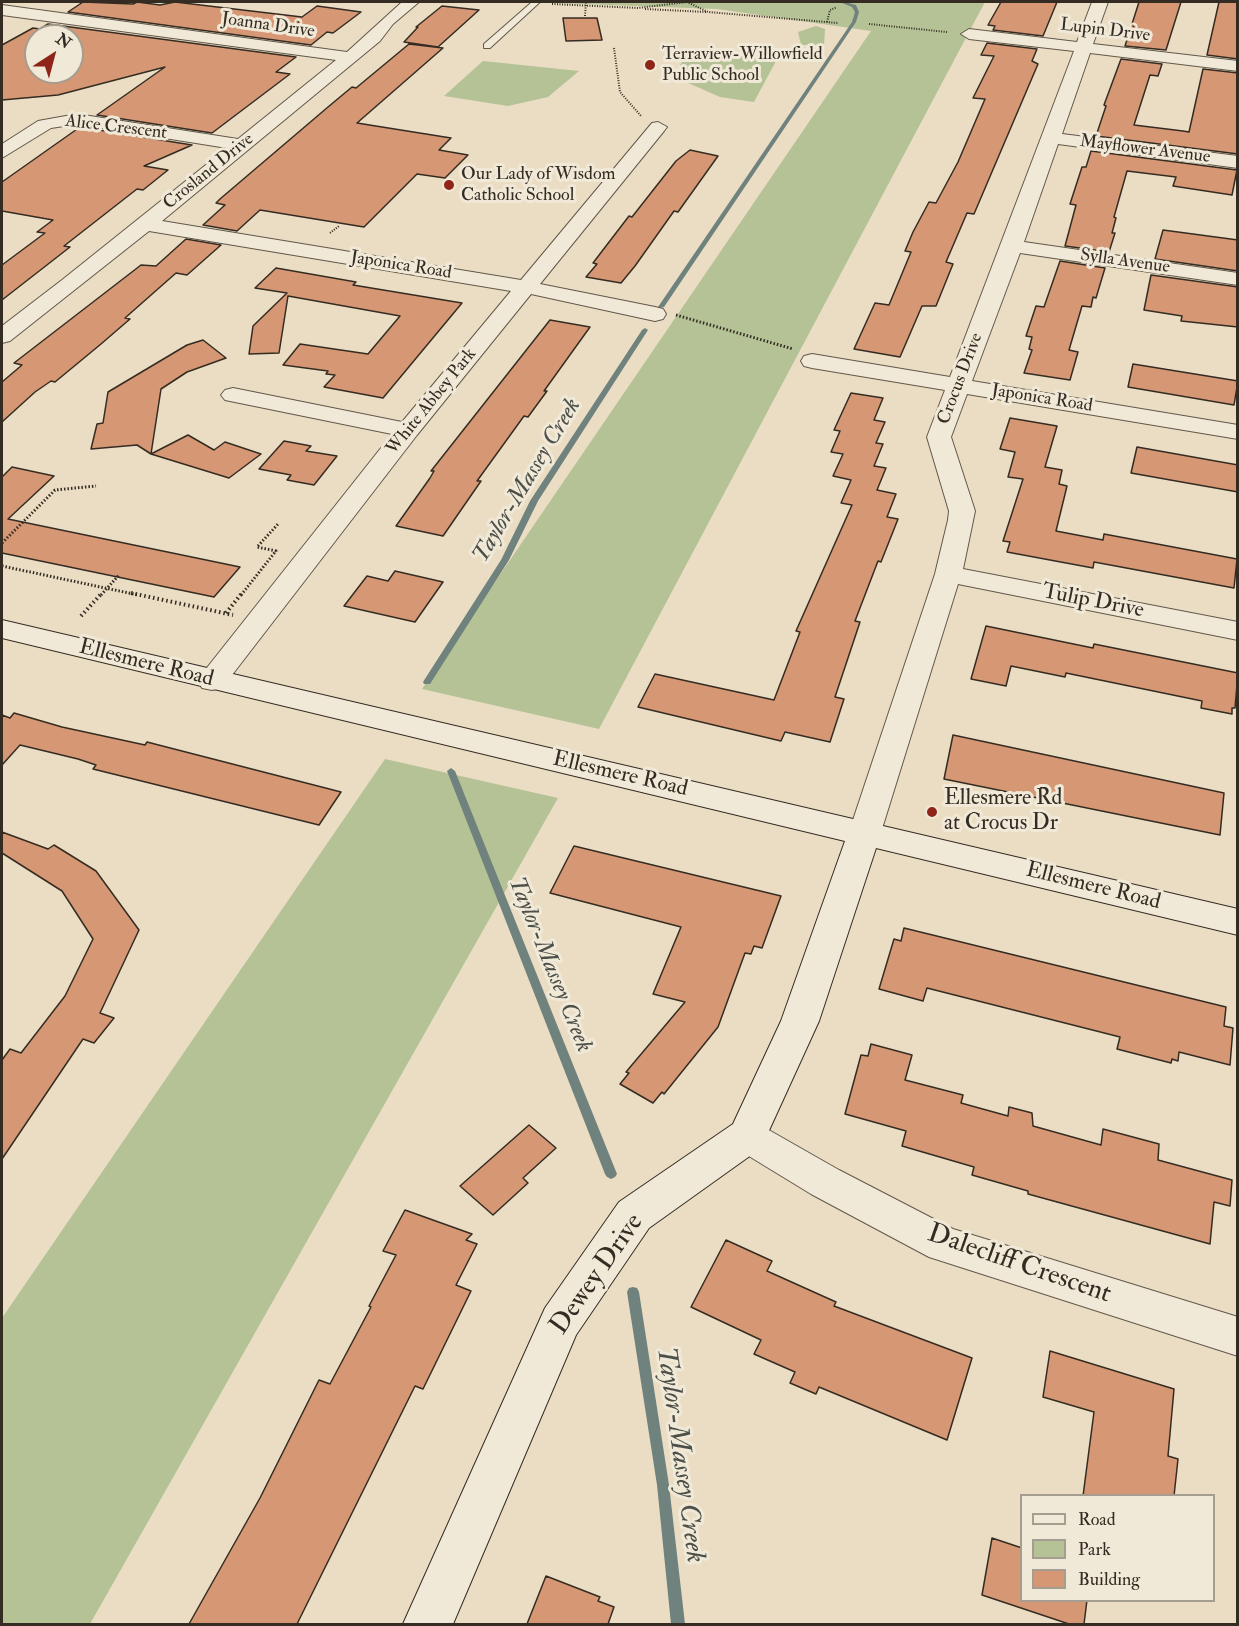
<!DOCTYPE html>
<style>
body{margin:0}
#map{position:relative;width:1239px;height:1626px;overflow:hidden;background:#eaddc3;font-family:"IM FELL Double Pica",serif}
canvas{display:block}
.frame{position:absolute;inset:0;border:3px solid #342c22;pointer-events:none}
.legend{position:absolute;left:1020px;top:1494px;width:195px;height:108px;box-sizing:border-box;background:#f1e9d8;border:2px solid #a59d8f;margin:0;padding:8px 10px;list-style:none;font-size:18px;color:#342c22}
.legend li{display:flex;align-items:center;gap:12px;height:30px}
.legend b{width:30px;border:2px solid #a59d8f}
.north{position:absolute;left:24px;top:24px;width:60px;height:60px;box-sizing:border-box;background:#f1e9d8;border:2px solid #a59d8f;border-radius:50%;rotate:36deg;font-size:16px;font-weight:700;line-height:24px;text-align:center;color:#342c22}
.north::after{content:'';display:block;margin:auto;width:21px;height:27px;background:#8f2418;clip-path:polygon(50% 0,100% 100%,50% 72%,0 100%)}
</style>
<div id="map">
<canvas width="1239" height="1626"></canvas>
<div class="frame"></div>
<ul class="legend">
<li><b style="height:8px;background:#f1e9d8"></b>Road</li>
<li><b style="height:16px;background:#b4c296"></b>Park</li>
<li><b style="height:16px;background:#d69774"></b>Building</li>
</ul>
<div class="north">N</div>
</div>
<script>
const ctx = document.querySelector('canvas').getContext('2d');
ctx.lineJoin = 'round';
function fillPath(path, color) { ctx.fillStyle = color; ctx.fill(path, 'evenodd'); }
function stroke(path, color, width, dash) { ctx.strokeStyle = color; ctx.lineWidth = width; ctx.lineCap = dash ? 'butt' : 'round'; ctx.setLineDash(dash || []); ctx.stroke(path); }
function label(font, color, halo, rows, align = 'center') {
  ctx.font = font + ' "IM FELL Double Pica",serif'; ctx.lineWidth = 6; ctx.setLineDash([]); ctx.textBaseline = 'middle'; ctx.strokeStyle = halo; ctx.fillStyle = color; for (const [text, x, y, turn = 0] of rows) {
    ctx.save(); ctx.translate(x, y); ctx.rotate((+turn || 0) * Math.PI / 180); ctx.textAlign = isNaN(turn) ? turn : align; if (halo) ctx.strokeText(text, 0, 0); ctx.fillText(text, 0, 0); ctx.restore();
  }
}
const green = new Path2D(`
 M528,2H985L599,729L422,689L871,31L717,9Z
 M816,26L825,29L824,45H801L798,32Z
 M691,49L776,61L754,102L720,97L686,82L680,65Z
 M483,61L579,71L548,97L508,106L444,96Z
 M385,759L558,798L90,1624H2V1318Z`);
const stream = new Path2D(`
 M840,2H845L856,5L859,12L856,22L664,307L659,308L658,307L852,22L855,12L852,7Z
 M645,328L648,330L538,501L509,560L430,684H424L423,682L501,560L530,501L642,330Z
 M451,768L455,771L617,1174L615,1177L611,1179L607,1177L605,1174L447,771Z
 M633,1287L637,1288L639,1292L669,1485L685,1624H671L657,1485L627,1292L629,1288Z`);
const building = new Path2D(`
 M83,2L133,4L137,2L160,5L175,2L302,17L317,6L361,12L333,33L327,32L311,45L68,12Z
 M1001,2H1057L1043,36L993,30L995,26L988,25Z
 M1139,2H1181L1166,50L1125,46Z
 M1219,2H1238V59L1207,55Z
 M442,6L479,10L438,47L404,42L418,27H416Z
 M563,18H597L602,40L566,41Z
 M48,24L296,57L276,72L290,74L212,133L97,115L165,67L58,95L2,100V45L33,28L40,29ZM36,36H72V72H36Z
 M987,43L1037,49L1032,61L1038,64L974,214L967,213L946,262L953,264L936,306H922L900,357L854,349L875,303L889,305L911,252L905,251L913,232L929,202L936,203L958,162L985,99L973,98L994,56L981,55Z
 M409,44L443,48L357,123L451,138L439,150L468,155L445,178L417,174L364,227L260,210L237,231L203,225L225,205L216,203L220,199L328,107L352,87L356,88Z
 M1121,59L1162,64L1158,76L1150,75L1134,125L1183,131L1189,132L1203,69L1238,73V154L1096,136L1106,106L1104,105Z
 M80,127L192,145L144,166L168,170L143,190L137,189L64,246L70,247L2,300V265L45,233L37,232L53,220L2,211V182Z
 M690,150L718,156L678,212L674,211L635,266L621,283L586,277L597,264L593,263L629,216L632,217L676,161Z
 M1091,151L1237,170L1232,195L1173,186L1176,177L1127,171L1114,217L1116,218L1112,233H1115L1109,252L1065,246L1076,205L1070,204L1082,167H1086Z
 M1163,230L1238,240V271L1155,259Z
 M186,239L221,245L187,275L176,273L125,318L130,319L101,344L55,382L51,381L35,392L2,422V382L22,365L14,363L141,265L156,266Z
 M1060,261L1105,268L1096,298L1093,297L1091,307L1082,306L1069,350L1078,352L1070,380L1024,373L1032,350L1029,349L1032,337L1026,336L1036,306L1044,307Z
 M276,268L356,282L353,285L462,303L383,398L324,387L335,375L326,374L328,371L283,365L300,344L368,354L400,316L288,296L279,353L249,354L253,326L287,293L255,288Z
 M1151,275L1238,287V327L1181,321L1182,316L1144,310Z
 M550,320L590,327L544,391H547L528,417L524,416L477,481H481L443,536L396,526L430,478L434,471H431Z
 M203,340L226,358L187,372L161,389L151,454L137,445L91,449L97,424L103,423L108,392L187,345Z
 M1133,364L1238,381L1234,405L1128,387Z
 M851,393L883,398L874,420L885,422L876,443L883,444L874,466L886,468L877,490L896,494L887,517L898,519L881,562L878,561L855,621L860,622L835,697L844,699L830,742L785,732L781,741L638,707L655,674L774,700L800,632L796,631L852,505L841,503L851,480L833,476L843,454L831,452L840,431L834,430Z
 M1010,418L1057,426L1045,467L1062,470L1059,484L1067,486L1056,531L1103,540L1104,534L1237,559L1234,588L1094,562L1093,568L1007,552L1010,542L1003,541L1023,479L1008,477L1015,452L1000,449Z
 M188,435L214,450L225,442L261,454L229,478L151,454Z
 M284,441L311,446L306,451L337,456L314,485L287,480L291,475L259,469Z
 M1137,447L1238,465V492L1131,473Z
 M12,467L54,476L8,519L240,567L214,597L2,553V477Z
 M395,571L443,582L415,622L344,606L367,576L388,581Z
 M986,626L1093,648L1094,644L1238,673L1235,708H1232V714L1201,708L1202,701L1066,673L1065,677L1011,666L1006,686L971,679Z
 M14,713L62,727L145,745L147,742L341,792L319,825L93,769L96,765L78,759L20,745L2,765V715L10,718Z
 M953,735L1224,793L1220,835L944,779Z
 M2,832L48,849L54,845L96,871L139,930L100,1013L114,1018L94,1043L83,1039L2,1159V1060L10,1049L21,1053L65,996L93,939L62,891L2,853Z
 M574,846L781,896L762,948L754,946L751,954L745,953L718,1027L664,1094L662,1092L653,1103L620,1084L629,1073L626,1072L685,1002L653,994L681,927L550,893Z
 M904,928L1226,1007L1224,1026L1233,1028L1230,1065L1179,1052L1178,1061L1172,1059L1171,1063L1117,1049L1120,1037L927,988L923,1001L879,989L894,939L901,941Z
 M871,1044L912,1055L905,1080L963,1095L961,1103L1008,1116L1009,1107L1032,1113L1033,1126L1101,1145L1103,1129L1159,1144L1158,1160L1232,1180L1230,1206L1214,1202L1210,1244L1028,1194V1191L972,1175L974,1167L902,1146L906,1131L845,1114L861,1055L868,1056Z
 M529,1125L556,1148L523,1178L528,1183L493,1215L460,1186Z
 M405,1210L472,1234L466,1240L477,1244L456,1285L471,1291L423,1389L415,1386L297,1624H189L260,1498L319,1380L330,1384L371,1307L369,1306L396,1255L383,1251Z
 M726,1240L772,1261L767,1271L836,1302L834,1306L972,1358L947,1440L819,1387L816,1394L790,1383L795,1372L754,1354L761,1340L691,1307Z
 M1050,1351L1174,1389L1168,1456L1178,1459L1174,1496H1083L1094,1412L1043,1397Z
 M992,1538L1022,1548V1600H1087L1084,1624H1069L982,1595Z
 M546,1576L600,1597L598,1601L614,1607L608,1624H527Z`);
const pathFar2 = new Path2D(`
 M552,4L638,8L687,2L708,12L838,23
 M645,9L706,12
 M585,16L586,2
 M827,22L830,10L837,7
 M869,24L947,32
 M614,48L620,92L641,116
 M330,233L339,226`);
const pathFar1 = new Path2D(`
 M676,315L793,349
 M2,543L55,490L96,486
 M2,566L138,595
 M101,595L119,575
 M241,595L276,551L257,547L279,523`);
const path = new Path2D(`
 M131,593L233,615
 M226,613L242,593
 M81,616L102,593`);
const lane = new Path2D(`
 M532,2H540L490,48H484V44Z`);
const street = new Path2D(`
 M402,2H419L393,24L380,41L162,221L521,280L652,123L658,122L667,127L664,131L540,284L655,307L663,309L666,314L663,319L655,321L531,294L417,435L222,688L212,690L202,688L198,681L202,674L392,434L225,400L221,395L225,390L233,388L402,422L511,291L149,231L10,341L2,343V326L62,280L227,148L77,124L51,128L2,158V144L38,121L77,114L238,139L336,60L2,15V5L347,52Z
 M1092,2H1108L1093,44L1238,61V71L1090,53L1062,134L1238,156V168L1058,144L1024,242L1238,273V285L1020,253L972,381L1238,425V439L967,394L951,437L975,511L963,569L1238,622V640L958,584L881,832L876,840L865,843L854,840L849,832L935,574L948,520L949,511L927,437L945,390L812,368L804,366L801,361L804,356L812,354L950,377L1074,51L969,39L961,34L969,29L1077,42Z
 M747,1120L760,1125L839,1170L953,1229L1238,1317V1356L929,1257L811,1194L734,1147L728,1136L734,1125Z`);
const secondary = new Path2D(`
 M2,620L1238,909V935L876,848L819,1021L761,1148L649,1228L576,1335L453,1624H403L545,1308L619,1202L733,1124L781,1021L845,841L2,638Z`);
const markers = [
 [650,65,6,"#8f2418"],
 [449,185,6,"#8f2418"],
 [932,812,6,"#8f2418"]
];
const farStreetnames = [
 ["Joanna Drive",268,26,8],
 ["Lupin Drive",1105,31,7],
 ["Alice Crescent",116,128,7],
 ["Mayflower Avenue",1145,150,7],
 ["Crosland Drive",209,172,-39],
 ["Sylla Avenue",1125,262,8],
 ["Japonica Road",401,266,9],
 ["Crocus Drive",961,379,-69],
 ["Japonica Road",1042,399,9],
 ["White Abbey Park",432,402,-51]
];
const farPoinames = [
 ["Terraview-Willowfield",662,55],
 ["Public School",662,76],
 ["Our Lady of Wisdom",461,175],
 ["Catholic School",461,196]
];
const streetNames = [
 ["Tulip Drive",1093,602,11],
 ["Ellesmere Road",146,664,14],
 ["Ellesmere Road",620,775,13],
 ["Ellesmere Road",1093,887,14]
];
const poiNames = [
 ["Ellesmere Rd",944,799],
 ["at Crocus Dr",944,824]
];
const waterNames = [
 ["Taylor-Massey Creek",528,481,-59],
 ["Taylor-Massey Creek",549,965,68]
];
const nearStreetnames = [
 ["Dalecliff Crescent",1019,1265,19],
 ["Dewey Drive",598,1275,-55]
];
const nearWaternames = [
 ["Taylor-Massey Creek",679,1455,82]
];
fillPath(green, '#b4c296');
fillPath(stream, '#70827d');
fillPath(building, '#d69774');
stroke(building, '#342c22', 1.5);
stroke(lane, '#62584a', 2);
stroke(street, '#62584a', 2);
stroke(secondary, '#342c22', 2);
stroke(pathFar2, '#342c22', 2, [1, 1.5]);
stroke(pathFar1, '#342c22', 3, [1.5, 2]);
stroke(path, '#342c22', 4, [1.5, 3]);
fillPath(lane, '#f1e9d8');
fillPath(street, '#f1e9d8');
fillPath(secondary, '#f1e9d8');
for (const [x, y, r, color] of markers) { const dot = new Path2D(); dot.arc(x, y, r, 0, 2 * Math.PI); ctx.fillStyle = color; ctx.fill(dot); stroke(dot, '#f1e9d8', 2); }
label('18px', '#342c22', '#f1e9d8', farStreetnames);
label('18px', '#342c22', '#f1e9d8', farPoinames, 'left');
label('22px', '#342c22', '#f1e9d8', streetNames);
label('22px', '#342c22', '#f1e9d8', poiNames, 'left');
label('italic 24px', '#4d5048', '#f1e9d8', waterNames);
label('27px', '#342c22', '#f1e9d8', nearStreetnames);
label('italic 28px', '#4d5048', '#f1e9d8', nearWaternames);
</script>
